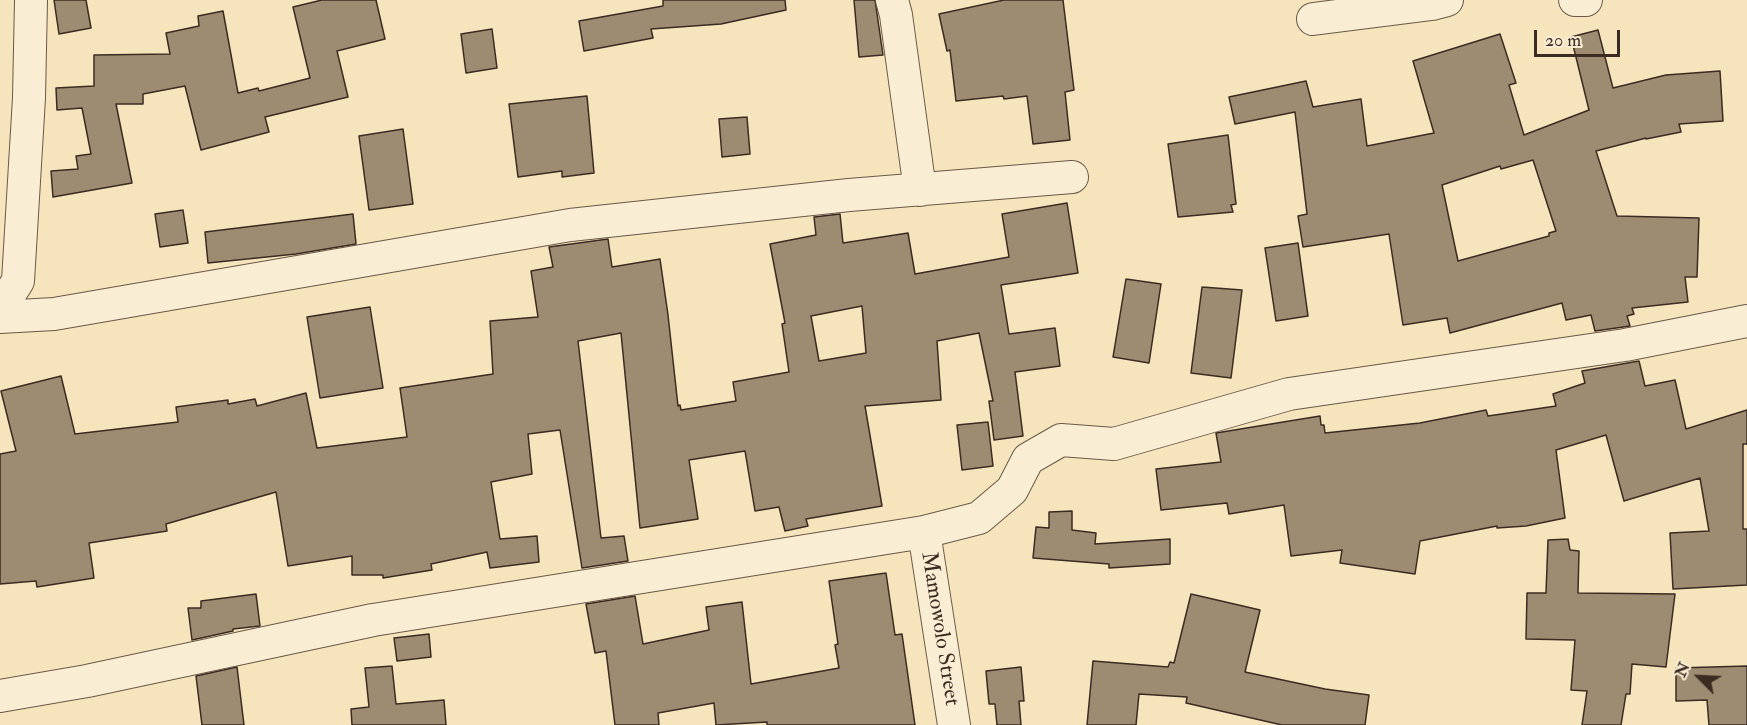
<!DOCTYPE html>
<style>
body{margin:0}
#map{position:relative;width:1747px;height:725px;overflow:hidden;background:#f6e4bc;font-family:"IM FELL Double Pica",serif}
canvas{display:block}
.north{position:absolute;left:1669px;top:647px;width:60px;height:60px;-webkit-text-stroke:4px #f9edd3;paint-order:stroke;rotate:294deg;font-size:16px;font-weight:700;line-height:24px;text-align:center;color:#3c2b22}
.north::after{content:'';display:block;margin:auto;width:21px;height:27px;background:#3c2b22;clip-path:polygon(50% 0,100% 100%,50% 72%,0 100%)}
.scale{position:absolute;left:1534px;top:30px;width:86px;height:27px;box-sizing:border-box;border:3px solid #3c2b22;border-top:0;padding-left:8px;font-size:18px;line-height:21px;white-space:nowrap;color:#3c2b22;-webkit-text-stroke:4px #f9edd3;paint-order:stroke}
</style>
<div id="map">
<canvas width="1747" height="725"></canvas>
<div class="north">N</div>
<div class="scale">20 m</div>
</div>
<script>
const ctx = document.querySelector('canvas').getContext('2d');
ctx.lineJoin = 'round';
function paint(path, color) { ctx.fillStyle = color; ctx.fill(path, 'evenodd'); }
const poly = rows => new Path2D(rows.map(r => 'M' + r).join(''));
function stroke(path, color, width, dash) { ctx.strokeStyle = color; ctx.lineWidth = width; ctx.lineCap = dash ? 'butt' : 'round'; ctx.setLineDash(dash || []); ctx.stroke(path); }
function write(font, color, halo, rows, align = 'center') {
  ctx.font = font + ' "IM FELL Double Pica",serif'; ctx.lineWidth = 6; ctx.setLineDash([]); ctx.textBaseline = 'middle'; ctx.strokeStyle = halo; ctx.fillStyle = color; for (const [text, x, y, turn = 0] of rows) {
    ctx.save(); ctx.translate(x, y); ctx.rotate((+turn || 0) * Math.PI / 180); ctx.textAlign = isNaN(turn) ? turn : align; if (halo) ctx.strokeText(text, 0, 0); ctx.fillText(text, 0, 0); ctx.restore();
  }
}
const building = poly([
 [54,0,86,0,91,28,59,34,54,0],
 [322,0,376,0,385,39,337,51,348,97,265,117,269,132,201,150,185,86,143,94,143,104,116,104,132,183,53,197,51,171,78,169,76,156,91,154,82,108,57,110,56,88,94,86,94,55,170,54,166,33,199,26,198,16,223,11,238,93,258,88,259,91,310,78,293,7,322,0],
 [663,0,785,0,786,10,721,24,651,29,653,38,584,51,579,21,663,6,663,0],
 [854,0,875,0,883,55,859,57,854,0],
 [1004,0,1063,0,1074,90,1065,92,1070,140,1033,144,1027,96,1004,99,1003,96,956,101,950,50,947,51,939,14,1004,0],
 [492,29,497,68,466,73,461,34,492,29],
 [1598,30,1613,88,1666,75,1720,71,1723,121,1679,124,1681,132,1646,139,1646,138,1596,151,1617,216,1699,218,1697,277,1685,277,1688,302,1632,308,1634,314,1627,316,1630,326,1595,331,1591,315,1566,320,1562,303,1450,333,1447,318,1403,325,1389,234,1303,247,1298,216,1307,214,1295,112,1235,124,1229,97,1306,81,1313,107,1361,99,1367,146,1434,133,1413,61,1500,34,1516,83,1509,85,1524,135,1589,110,1571,37,1598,30],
 [1533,160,1556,231,1549,233,1549,236,1458,261,1442,185,1500,166,1501,169,1533,160],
 [587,96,594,173,562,177,562,171,518,177,509,104,587,96],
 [747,117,750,154,722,157,719,119,747,117],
 [403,129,413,204,369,210,359,136,403,129],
 [1228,135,1236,204,1231,205,1233,212,1178,217,1168,144,1228,135],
 [1067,203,1078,273,1001,285,1009,334,1055,328,1060,366,1015,372,1023,436,994,440,989,401,993,401,979,333,937,341,941,400,865,406,882,506,806,519,808,526,785,531,779,507,755,511,745,451,689,460,698,519,640,528,621,333,578,341,601,538,624,536,628,561,582,568,560,430,528,434,532,474,491,482,500,539,537,536,539,562,490,568,487,552,431,564,432,570,383,578,383,575,352,575,352,556,288,566,276,492,166,524,167,531,89,543,94,578,37,587,36,581,0,584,0,454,16,451,1,391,61,376,75,434,178,422,176,407,228,400,228,404,255,399,257,406,306,393,317,448,407,437,400,388,493,374,490,321,538,317,531,271,553,267,549,247,608,239,612,267,660,259,668,315,678,406,680,405,681,410,736,401,733,382,789,372,782,324,785,323,770,244,816,235,814,217,840,214,843,243,908,233,915,274,1009,257,1002,214,1067,203],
 [862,306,866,353,819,361,811,316,862,306],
 [183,210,188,243,160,247,155,214,183,210],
 [353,214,356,244,296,254,208,263,205,232,353,214],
 [1298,243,1308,316,1276,321,1265,248,1298,243],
 [1126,279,1161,284,1149,363,1113,357,1126,279],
 [1202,287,1242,290,1231,378,1191,373,1202,287],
 [370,307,383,388,320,398,307,317,370,307],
 [1639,361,1645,386,1675,380,1686,429,1747,410,1747,444,1743,444,1743,529,1747,529,1747,585,1673,589,1670,533,1709,531,1700,478,1624,501,1606,435,1556,450,1565,518,1526,526,1497,528,1497,526,1420,541,1415,574,1340,563,1342,550,1291,556,1284,505,1229,514,1227,503,1161,510,1156,469,1221,462,1216,433,1320,416,1321,425,1324,425,1325,433,1420,423,1486,410,1488,416,1556,406,1553,394,1585,383,1582,371,1639,361],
 [988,422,993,466,962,470,957,425,988,422],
 [1072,511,1072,530,1096,533,1095,544,1170,539,1170,564,1109,568,1109,564,1033,558,1036,527,1049,528,1049,512,1072,511],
 [1568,539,1570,550,1579,551,1578,593,1675,594,1666,667,1632,664,1630,694,1626,694,1621,725,1582,725,1587,691,1571,690,1575,640,1526,639,1527,593,1546,593,1548,540,1568,539],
 [886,573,895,635,902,634,915,725,767,725,767,722,716,725,714,703,658,713,659,725,615,725,606,651,595,653,586,604,635,596,643,644,709,630,706,607,742,602,751,684,839,668,835,645,838,644,829,581,886,573],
 [256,594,260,626,233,629,233,631,192,640,188,608,201,608,201,601,256,594],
 [1191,594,1260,610,1245,672,1325,689,1369,695,1365,725,1282,725,1186,703,1187,697,1139,694,1136,725,1087,725,1093,661,1168,667,1170,662,1174,663,1191,594],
 [429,634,431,657,397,661,394,638,429,634],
 [392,666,396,704,444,700,446,725,352,725,351,709,369,707,365,668,392,666],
 [1747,666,1747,725,1709,725,1707,700,1676,701,1676,668,1747,666],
 [237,667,244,725,202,725,196,676,237,667],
 [1021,667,1024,701,1019,701,1021,725,997,725,995,704,989,704,986,671,1021,667]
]);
paint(building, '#9d8b72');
stroke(building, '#3c2b22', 1.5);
const street = poly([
 [892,0,896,15,920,190],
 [1575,0,1586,0],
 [1313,19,1432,4,1447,0],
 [0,309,18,281,29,98,31,0],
 [0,317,54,314,570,225,849,195,1072,177],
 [924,532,954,725],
 [0,696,87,681,373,620,924,532,979,518,1012,490,1028,459,1061,440,1114,444,1289,394,1625,345,1747,321]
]);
stroke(street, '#6a5948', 34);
stroke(street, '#f9edd3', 32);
write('22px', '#3c2b22', '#f9edd3', [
 ["Mamowolo Street",939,629,81]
]);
</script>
